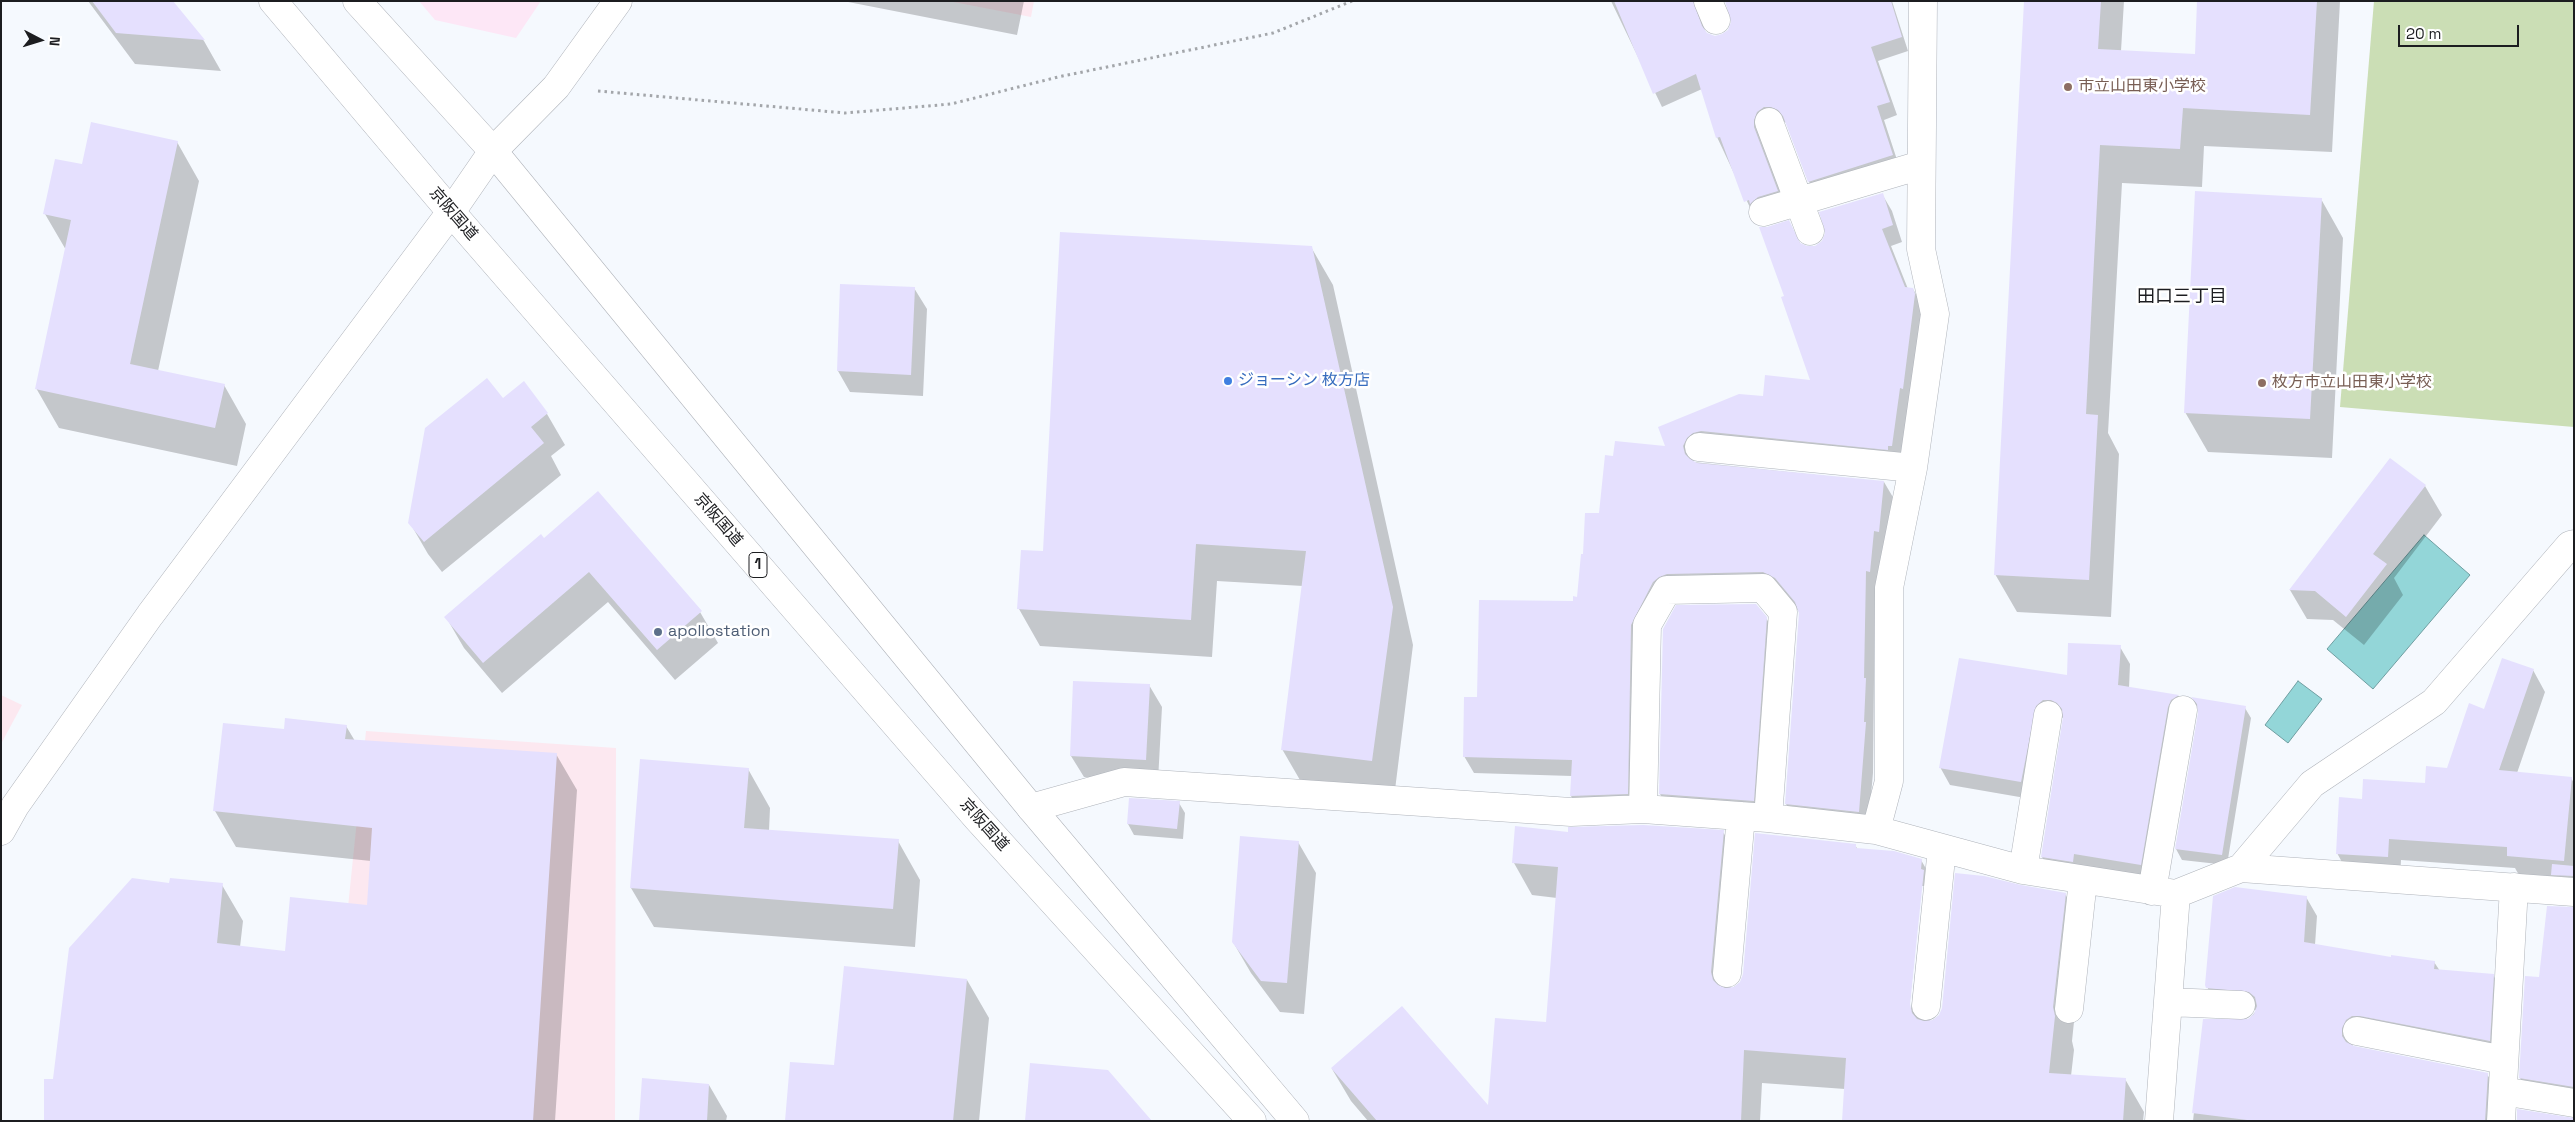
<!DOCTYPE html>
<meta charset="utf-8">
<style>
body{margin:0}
#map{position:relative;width:2575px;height:1122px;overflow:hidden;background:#f5f9fe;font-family:"Space Grotesk",sans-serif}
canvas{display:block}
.frame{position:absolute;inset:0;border:2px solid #1c1d20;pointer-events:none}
.north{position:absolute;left:15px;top:15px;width:50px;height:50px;-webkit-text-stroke:4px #fff;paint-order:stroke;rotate:95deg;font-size:14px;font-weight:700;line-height:20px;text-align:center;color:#1c1d20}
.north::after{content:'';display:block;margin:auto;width:18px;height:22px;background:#1c1d20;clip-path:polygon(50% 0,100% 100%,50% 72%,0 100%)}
.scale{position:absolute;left:2398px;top:25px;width:121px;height:22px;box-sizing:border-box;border:2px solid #1c1d20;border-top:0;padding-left:6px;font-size:15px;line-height:18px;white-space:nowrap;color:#1c1d20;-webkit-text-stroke:4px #fff;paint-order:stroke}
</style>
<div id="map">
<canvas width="2575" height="1122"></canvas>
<div class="frame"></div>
<div class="north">N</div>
<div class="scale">20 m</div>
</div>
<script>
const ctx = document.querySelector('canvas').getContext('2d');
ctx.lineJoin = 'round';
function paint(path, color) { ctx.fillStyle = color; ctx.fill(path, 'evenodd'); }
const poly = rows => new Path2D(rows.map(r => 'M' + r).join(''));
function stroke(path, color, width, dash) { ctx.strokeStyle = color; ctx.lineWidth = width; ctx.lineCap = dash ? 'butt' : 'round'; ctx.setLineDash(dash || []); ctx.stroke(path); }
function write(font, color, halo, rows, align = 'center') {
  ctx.font = font + ' "Space Grotesk","Noto Sans JP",sans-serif'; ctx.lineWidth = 5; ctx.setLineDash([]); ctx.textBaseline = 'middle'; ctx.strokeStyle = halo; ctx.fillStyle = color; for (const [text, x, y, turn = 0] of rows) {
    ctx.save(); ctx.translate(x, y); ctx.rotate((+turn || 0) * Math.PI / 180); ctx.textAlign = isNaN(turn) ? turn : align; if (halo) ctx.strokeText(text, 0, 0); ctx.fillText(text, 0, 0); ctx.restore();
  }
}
paint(poly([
 [419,1,541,1,516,38,435,20]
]), '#fde7f6');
paint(poly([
 [948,1,1034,1,1031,17],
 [1,695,22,705,1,744],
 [366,731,616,748,615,1121,480,1121,332,1064]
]), '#fce8f0');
paint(poly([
 [2374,1,2574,1,2574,427,2340,407]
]), '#cbdeb5');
const water = poly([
 [2424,535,2470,575,2373,689,2327,649,2424,535],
 [2298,681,2322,699,2288,743,2265,725,2298,681]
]);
paint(water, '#93d6d8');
stroke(water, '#6f9ea1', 1);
paint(poly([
 [88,1,172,1,204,41,221,71,135,64],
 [843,1,1024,1,1017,35],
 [1611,1,1708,1,1700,14,1706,34,1714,37,1723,35,1729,31,1733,23,1727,2,1724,1,1892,1,1908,51,1878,61,1897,115,1884,120,1900,169,1817,195,1809,182,1787,123,1780,120,1761,134,1785,205,1753,214,1717,137,1702,89,1662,107],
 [2025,1,2124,1,2121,51,2196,55,2199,1,2340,1,2332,152,2204,146,2202,187,2122,183,2108,433,2119,454,2111,617,2017,612,1995,574],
 [177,142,199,181,158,371,224,385,246,424,237,466,59,428,36,388,66,250,45,214,83,166],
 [1882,194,1892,211,1902,242,1891,246,1908,289,1913,289,1923,307,1901,463,1696,455,1693,462,1884,482,1894,499,1880,588,1875,588,1873,773,1868,829,1796,821,1786,804,1800,613,1786,595,1663,600,1637,811,1581,813,1571,796,1572,776,1474,773,1464,756,1478,698,1578,598,1584,556,1600,515,1615,457,1667,448,1660,428,1812,381,1785,297,1768,228,1789,222,1801,245,1807,248,1815,247],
 [2321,199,2343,238,2332,458,2208,452,2185,412],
 [1311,247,1333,285,1413,645,1394,798,1304,787,1282,749,1303,586,1217,581,1212,657,1040,646,1019,609],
 [914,288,927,309,923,396,850,392,838,371],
 [523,383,547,414,565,445,551,456,561,475,442,572,428,554,410,523,503,400],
 [2390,459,2425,486,2442,515,2394,578,2403,595,2364,645,2333,620,2307,619,2290,590],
 [544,540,700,612,718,643,675,680,608,602,502,693,464,648,446,617],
 [1766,618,1778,638,1764,821,1672,814,1660,794,1664,630],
 [2120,647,2130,664,2129,688,2179,696,2188,713,2150,882,2052,874,2042,857,2065,718,2053,717,2031,799,1950,785,1940,767,2068,677],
 [2533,670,2545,692,2517,773,2571,778,2574,783,2574,882,2520,877,2515,868,2401,860,2400,878,2349,875,2337,853,2363,800,2426,785,2448,769],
 [1149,685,1162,707,1158,781,1084,777,1071,756],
 [2193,699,2245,708,2251,718,2227,865,2182,860,2176,849,2200,713],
 [346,726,355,741,556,754,577,790,555,1121,45,1121,54,1080,170,884,222,885,243,921,240,947,286,952,368,906,371,861,236,847,215,811,285,731],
 [641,761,748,769,770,808,769,831,898,841,920,880,915,947,654,927,631,888],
 [1179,803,1185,813,1183,839,1134,835,1128,824],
 [1723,832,1742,864,1731,989,1741,982,1855,845,1858,850,1921,860,1940,893,1942,904,1930,1022,1940,1015,2020,887,2065,894,2084,926,2072,1041,2074,1050,2071,1076,2125,1079,2144,1112,2143,1121,1843,1121,1845,1089,1762,1083,1760,1121,1368,1121,1351,1101,1332,1069,1489,1108,1548,1023,1557,898,1532,895,1514,863,1569,833],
 [1921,886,1924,886,1911,1011,1909,1011],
 [1298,842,1316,873,1304,1014,1280,1012,1251,973,1233,942],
 [2306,897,2317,916,2315,945,2392,959,2434,962,2440,971,2493,975,2504,994,2500,1060,2356,1039,2352,1047,2487,1074,2498,1093,2497,1121,2193,1121,2204,1020,2248,1020,2257,1010,2218,1007,2206,985],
 [2574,916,2574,1104,2531,1097,2520,1078,2540,979],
 [967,980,989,1018,979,1121,787,1121,836,1066],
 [709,1085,727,1116,726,1121,640,1121]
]), '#0003');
paint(poly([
 [92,1,173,1,205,40,116,33],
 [1614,1,1693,1,1702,26,1707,33,1715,36,1722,34,1728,30,1731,22,1725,1,1891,1,1902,37,1871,47,1890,102,1877,106,1893,155,1808,182,1783,116,1778,110,1771,107,1764,107,1757,112,1754,120,1754,127,1778,191,1758,197,1750,204,1749,200,1744,202,1720,137,1716,138,1696,74,1653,94],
 [2024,1,2101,1,2098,49,2195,54,2197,1,2317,1,2310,115,2183,108,2180,149,2100,145,2086,414,2098,415,2089,580,1994,575],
 [91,122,178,141,130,364,225,384,215,428,35,389,71,220,43,214,55,159,82,164],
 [2195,191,2322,198,2310,419,2184,413],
 [1883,193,1893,225,1882,229,1905,287,1913,288,1915,294,1903,389,1900,388,1892,446,1888,446,1888,450,1701,431,1693,433,1687,438,1683,446,1685,454,1690,459,1697,463,1884,481,1879,532,1874,531,1870,572,1866,571,1864,678,1866,678,1864,722,1866,722,1859,812,1785,804,1799,613,1795,602,1775,578,1763,572,1667,574,1659,577,1653,582,1631,625,1628,794,1570,796,1572,760,1463,757,1464,697,1477,697,1479,600,1573,601,1573,596,1577,597,1581,554,1583,554,1585,513,1599,513,1605,455,1613,456,1615,441,1665,446,1658,427,1739,394,1763,396,1765,375,1810,380,1781,297,1784,296,1759,227,1767,227,1789,220,1800,243,1807,246,1815,246,1822,241,1825,233,1819,212],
 [1060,232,1312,246,1393,607,1372,761,1281,750,1306,551,1196,544,1191,620,1017,609,1021,550,1043,551],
 [840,284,915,287,911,375,837,371],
 [487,378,503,398,524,381,548,413,531,427,544,443,424,542,408,523,425,428],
 [2390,458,2426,485,2373,554,2387,564,2346,617,2315,591,2289,590],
 [598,491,702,611,657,650,589,572,483,663,444,617,541,534,544,538],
 [1756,604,1767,617,1754,801,1659,794,1663,629,1676,605],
 [2068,643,2121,645,2118,685,2179,695,2171,700,2168,707,2141,865,2074,854,2073,862,2041,857,2063,717,2062,709,2057,703,2051,700,2043,700,2036,706,2021,782,1939,768,1959,658,2067,675],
 [2502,658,2534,669,2499,770,2572,777,2564,861,2507,856,2507,847,2389,839,2388,857,2336,854,2339,797,2362,799,2363,779,2425,783,2426,766,2447,768,2469,703,2484,709],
 [1073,681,1150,684,1146,760,1070,756],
 [2191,697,2246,706,2222,855,2175,849,2198,713,2197,704],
 [285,718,347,725,345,739,557,753,533,1121,44,1121,44,1079,53,1079,69,948,132,878,169,883,170,878,223,883,217,943,285,951,290,897,367,905,372,828,213,811,223,723,284,729],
 [640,759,749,768,744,828,899,839,893,909,630,888],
 [1129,798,1180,801,1177,829,1127,824],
 [1643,825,1724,830,1711,972,1713,980,1718,985,1725,988,1734,987,1740,982,1743,974,1755,833,1856,844,1856,848,1894,851,1922,859,1921,869,1924,870,1910,1004,1912,1013,1917,1019,1924,1021,1933,1020,1939,1015,1942,1008,1955,873,1984,876,2021,885,2066,893,2053,1007,2055,1016,2049,1073,2126,1078,2123,1121,1842,1121,1846,1058,1744,1050,1741,1121,1377,1121,1331,1068,1402,1006,1488,1105,1495,1018,1546,1022,1558,867,1512,863,1515,826,1568,832,1568,827],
 [1240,836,1299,841,1287,983,1261,981,1232,942],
 [2552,864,2574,866,2574,876,2551,875],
 [2235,887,2307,896,2304,942,2391,957,2391,955,2435,961,2434,969,2494,974,2490,1041,2360,1016,2352,1016,2346,1020,2342,1028,2342,1036,2346,1042,2354,1046,2488,1073,2485,1121,2255,1121,2192,1113,2203,1019,2248,1019,2254,1014,2257,1006,2255,997,2249,992,2206,988,2205,985,2213,896],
 [2547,906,2574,907,2574,1087,2519,1078,2525,976,2539,977],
 [844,966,967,979,953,1121,785,1121,790,1062,834,1065],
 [1030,1063,1108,1070,1152,1121,1025,1121],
 [642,1078,709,1084,707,1121,639,1121],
 [2517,1109,2574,1118,2574,1121,2517,1121]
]), '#e5e0fe');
const minor = poly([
 [1708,1,1716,20],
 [1769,122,1810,231],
 [1763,212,1921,165],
 [1699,447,1913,468],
 [1031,808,1124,782,1571,812,1643,809,1768,818,1876,830,2023,870,2176,894,2241,868,2574,892],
 [1643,809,1647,625,1667,590,1763,588,1783,612,1768,818],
 [1876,830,1889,781,1889,588,1913,468,1935,314,1921,249,1923,1],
 [1,831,15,806,150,615,451,212,493,151,556,87,618,1],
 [2241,868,2312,784,2434,702,2570,545,2574,544],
 [2023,870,2048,715],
 [2152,891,2183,710],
 [1727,973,1741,816],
 [2168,1002,2241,1005],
 [1926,1006,1942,848],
 [2069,1009,2083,880],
 [2357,1031,2504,1060],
 [2503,1091,2574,1103],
 [2159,1121,2176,894],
 [2501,1121,2514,887]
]);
const highway = poly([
 [273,1,451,212,977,818,1252,1121],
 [357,1,493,151,1031,808,1295,1121]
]);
stroke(minor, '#afb3ba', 29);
stroke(highway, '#afb3ba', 29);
stroke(poly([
 [598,91,845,113,951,104,1058,77,1273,33,1352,1]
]), '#a3a6aa', 3, [2.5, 4]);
stroke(minor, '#fff', 28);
stroke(highway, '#fff', 28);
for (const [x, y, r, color] of [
 [2068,87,5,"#8d6e63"],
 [1228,381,5,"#3f7fe0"],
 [2262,383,5,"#8d6e63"],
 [658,632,5,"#5c6f8a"]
]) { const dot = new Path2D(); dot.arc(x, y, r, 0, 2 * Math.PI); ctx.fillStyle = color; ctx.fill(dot); stroke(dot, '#fff', 2); }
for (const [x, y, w] of [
 [758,565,18]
]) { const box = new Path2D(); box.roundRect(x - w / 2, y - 12.5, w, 25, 4); ctx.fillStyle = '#fff'; ctx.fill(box); stroke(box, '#1c1d20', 1); }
write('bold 15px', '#1c1d20', null, [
 ["1",758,565]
]);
write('16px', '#785e54', '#fff', [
 ["市立山田東小学校",2078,87],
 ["枚方市立山田東小学校",2272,383]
], 'left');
write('16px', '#1c1d20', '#fff', [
 ["京阪国道",453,214,49],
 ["京阪国道",718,520,49],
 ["京阪国道",984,825,48]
]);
write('16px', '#366cbe', '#fff', [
 ["ジョーシン 枚方店",1238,381]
], 'left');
write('16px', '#4e5e75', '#fff', [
 ["apollostation",668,632]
], 'left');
write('18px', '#1c1d20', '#fff', [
 ["田口三丁目",2182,297]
]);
</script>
